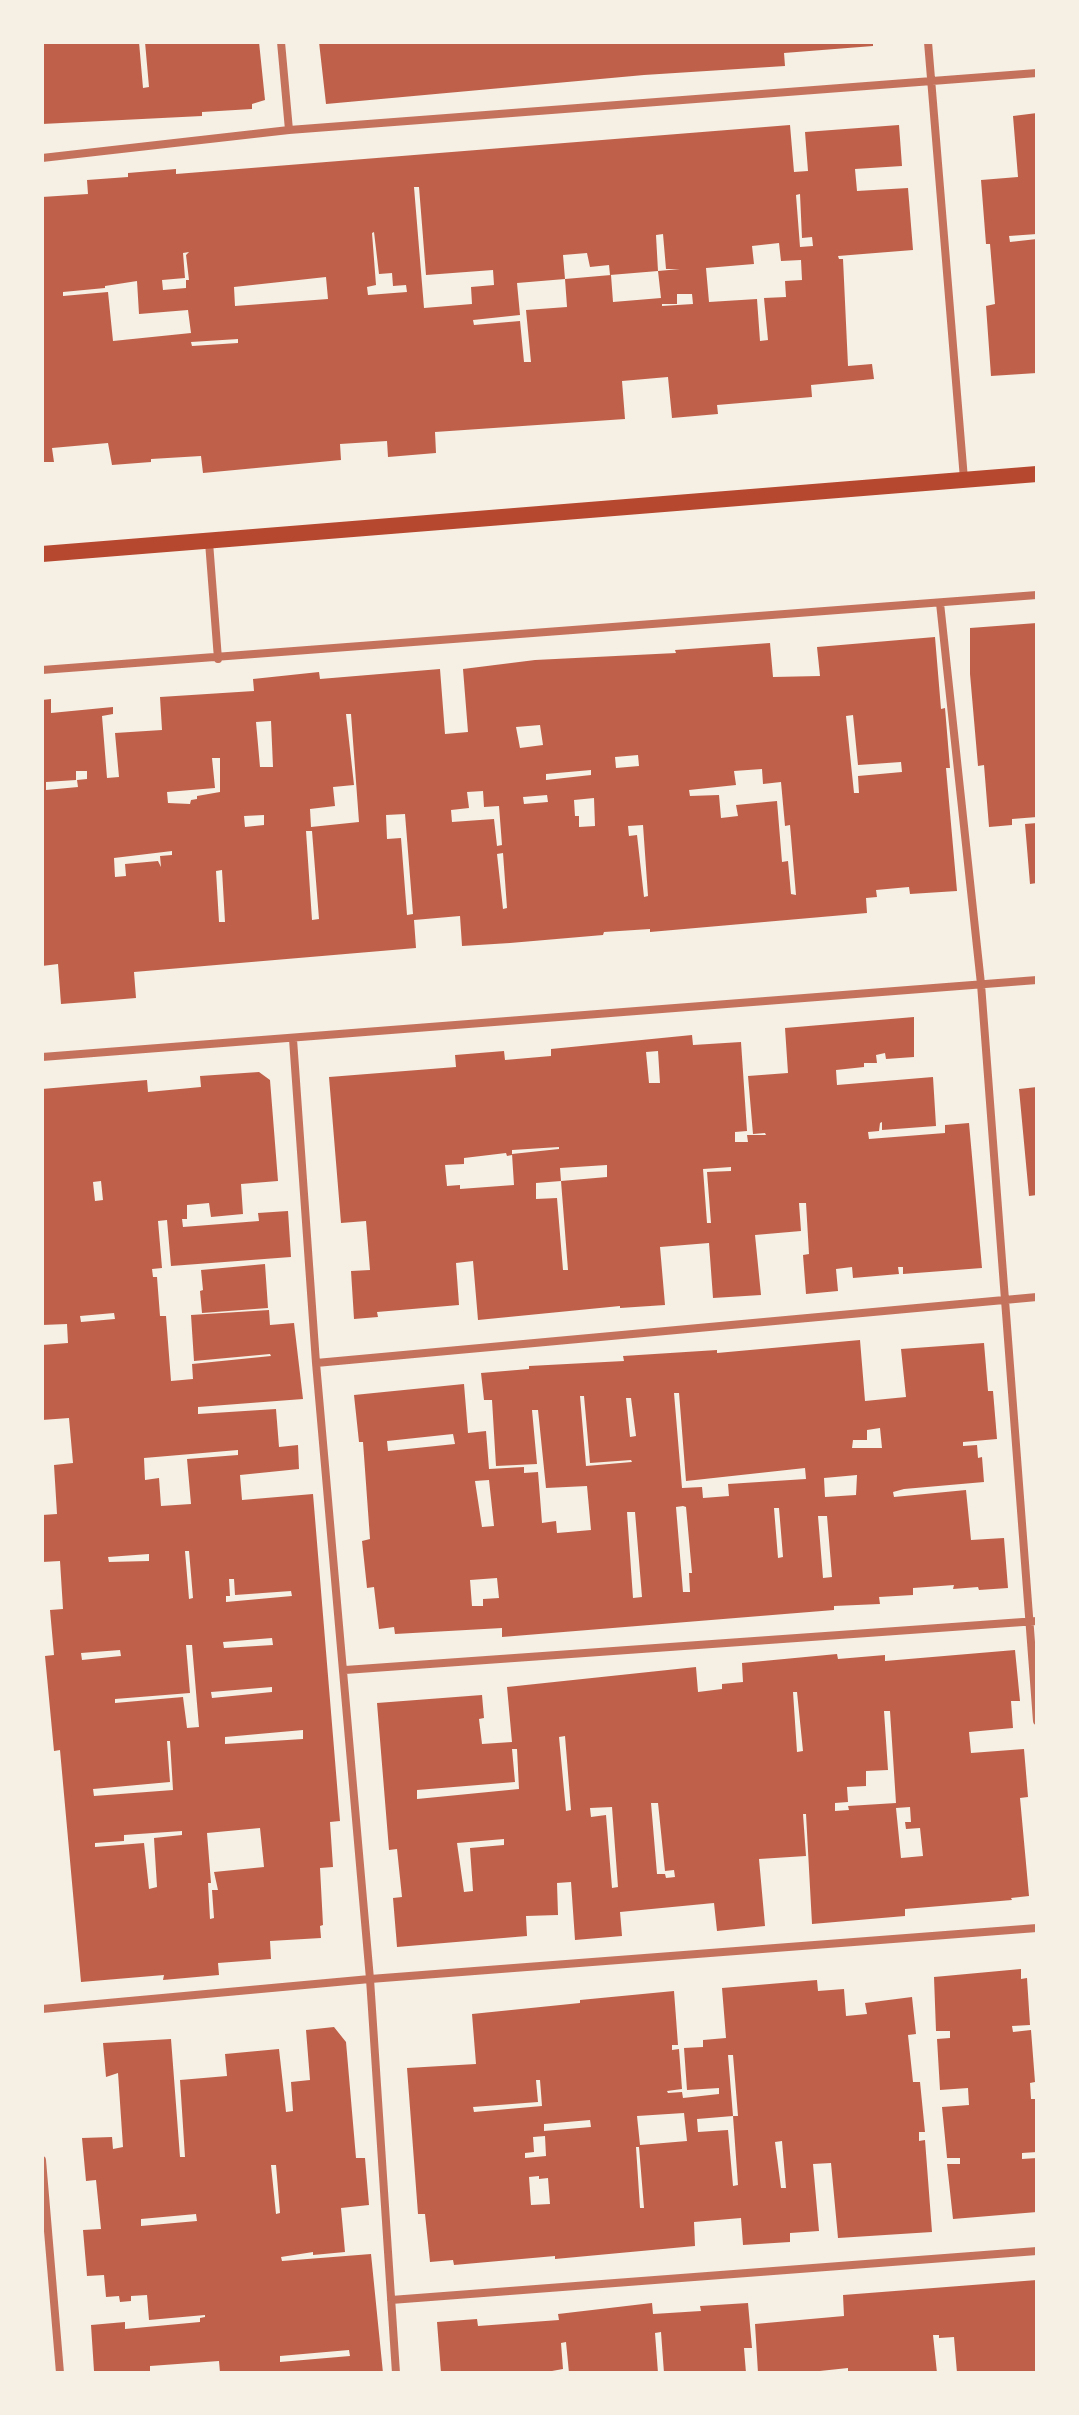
<!DOCTYPE html>
<style>
body{margin:0}
#map{position:relative;width:1079px;height:2415px;overflow:hidden;background:#f6efe4;font-family:"PT Sans",sans-serif}
canvas{display:block}
.frame{position:absolute;inset:0;border:44px solid #f6efe4;pointer-events:none}
</style>
<div id="map">
<canvas width="1079" height="2415"></canvas>
<div class="frame"></div>
</div>
<script>
const ctx = document.querySelector('canvas').getContext('2d');
ctx.lineJoin = 'round';
function paint(path, color) { ctx.fillStyle = color; ctx.fill(path, 'evenodd'); }
const poly = rows => new Path2D(rows.map(r => 'M' + r).join(''));
function stroke(path, color, width, dash) { ctx.strokeStyle = color; ctx.lineWidth = width; ctx.lineCap = dash ? 'butt' : 'round'; ctx.setLineDash(dash || []); ctx.stroke(path); }
paint(poly([
 [42,42,139,42,143,88,149,87,145,42,259,42,265,100,252,104,252,109,202,112,202,116,42,124],
 [319,42,873,42,873,46,784,53,785,66,644,75,326,104],
 [1037,113,1037,234,1009,236,1010,242,1037,239,1037,373,991,376,986,306,995,304,990,244,986,244,981,180,1018,177,1013,116],
 [790,125,794,172,808,171,805,132,899,125,902,166,855,169,857,191,908,188,913,250,838,256,839,259,843,259,848,366,872,364,874,379,811,385,812,397,717,405,718,414,672,418,668,377,622,381,625,419,435,432,436,453,388,457,387,441,340,444,341,460,203,473,201,456,151,459,151,462,112,465,108,443,52,448,54,462,42,462,42,197,88,194,87,180,128,177,128,173,176,169,176,174],
 [414,187,419,187,426,275,493,270,494,285,471,287,472,304,424,308],
 [800,194,802,238,812,237,813,246,800,247,796,195],
 [374,232,379,274,392,273,393,286,406,285,407,292,368,295,367,287,376,285,372,233],
 [663,234,666,269,680,269,658,271,661,298,613,302,611,275,565,279,567,307,526,310,531,362,524,362,520,321,474,325,473,320,520,315,517,283,565,279,563,255,587,253,590,267,609,265,610,275,658,271,656,235],
 [779,243,781,261,801,260,802,280,785,281,786,297,764,298,768,340,760,341,757,299,709,302,706,268,754,264,752,246],
 [189,252,186,255,189,280,186,280,186,288,163,290,162,280,185,278,183,253],
 [326,277,328,299,235,306,234,287],
 [137,281,139,314,188,310,191,333,113,341,108,292,63,296,63,292,105,288,105,286],
 [677,294,692,294,693,304,662,306,662,304,677,304],
 [238,339,238,343,192,346,191,342],
 [1037,623,1037,817,1012,819,1012,825,989,827,984,765,978,766,970,674,970,628],
 [935,637,941,709,945,708,950,768,946,768,957,891,910,894,909,887,876,890,877,897,866,898,867,913,650,932,650,929,604,932,603,935,510,943,462,946,460,916,414,920,416,948,134,972,136,998,100,1001,61,1004,58,964,42,966,42,700,51,699,51,713,113,707,113,714,102,716,107,778,119,777,115,733,162,730,160,697,254,691,253,679,319,672,320,679,440,669,445,734,468,732,463,669,535,660,676,653,675,650,770,643,773,677,820,676,817,647],
 [346,714,351,714,359,822,311,827,310,809,335,806,333,787,354,785],
 [853,715,858,765,901,762,902,772,858,776,859,793,854,793,846,716],
 [271,721,273,767,260,767,256,722],
 [540,725,543,745,520,748,516,727],
 [638,755,639,766,616,768,615,757],
 [212,758,220,758,220,792,197,796,197,799,191,800,190,804,168,803,167,792,215,788],
 [762,769,763,784,781,782,785,826,790,825,796,895,791,894,788,861,782,862,777,801,736,805,738,816,721,818,719,795,690,796,689,790,736,785,734,771],
 [591,770,591,775,546,780,546,774],
 [76,771,87,771,87,779,77,780,78,787,46,790,46,782,76,780],
 [483,791,484,807,499,806,502,845,497,846,494,819,452,822,451,810,469,808,467,792],
 [547,795,548,802,524,804,523,797],
 [594,798,595,826,579,827,579,816,575,816,574,800],
 [405,814,413,914,407,915,401,838,387,839,386,815],
 [264,815,264,825,245,827,244,816],
 [643,825,648,896,644,897,637,835,629,836,628,826],
 [306,831,312,831,319,919,312,920],
 [172,851,172,855,160,856,161,867,158,861,125,864,126,876,115,877,114,858],
 [503,853,507,908,503,909,497,854],
 [222,870,225,922,219,922,216,871],
 [1037,823,1037,883,1030,884,1025,824],
 [914,1017,914,1057,886,1059,885,1053,876,1055,877,1063,864,1063,864,1067,836,1070,837,1085,933,1077,936,1126,882,1130,882,1122,880,1123,879,1131,868,1132,869,1139,945,1133,945,1125,969,1123,982,1268,903,1274,903,1267,898,1267,899,1274,853,1278,852,1267,836,1269,838,1291,806,1294,803,1255,809,1254,806,1203,799,1203,801,1231,755,1235,761,1295,713,1298,709,1243,660,1247,665,1305,620,1308,620,1306,478,1320,473,1261,456,1263,459,1305,377,1312,378,1317,354,1319,351,1271,370,1270,366,1221,341,1223,329,1077,456,1067,455,1055,504,1051,505,1060,551,1056,551,1049,692,1035,693,1045,741,1042,747,1131,735,1132,735,1142,748,1142,747,1135,766,1135,765,1133,753,1134,748,1076,788,1073,785,1028],
 [658,1051,660,1083,649,1083,646,1052],
 [559,1147,559,1149,512,1154,514,1185,460,1189,460,1185,447,1186,445,1165,464,1164,464,1158,506,1153,507,1156,512,1155,512,1150],
 [607,1165,607,1177,561,1181,560,1168],
 [731,1167,731,1171,707,1172,711,1223,707,1223,703,1169],
 [561,1181,568,1270,563,1270,557,1198,536,1199,536,1183],
 [259,1072,270,1080,278,1181,241,1184,243,1214,211,1217,209,1203,187,1205,187,1219,182,1219,183,1227,259,1221,258,1213,288,1211,291,1257,171,1266,167,1220,158,1221,162,1268,152,1269,153,1277,157,1277,160,1316,166,1316,171,1381,193,1379,192,1364,271,1356,270,1354,194,1361,191,1315,269,1310,270,1325,294,1323,303,1399,198,1407,198,1414,276,1409,279,1447,298,1445,299,1469,240,1475,242,1500,313,1494,340,1821,330,1822,333,1867,320,1868,323,1925,320,1926,321,1938,270,1941,271,1959,218,1963,219,1975,163,1980,164,1975,81,1982,60,1750,54,1751,45,1656,54,1655,50,1610,63,1609,60,1561,42,1562,42,1515,57,1514,54,1465,73,1463,69,1418,42,1420,42,1345,68,1343,67,1324,42,1325,42,1089,147,1080,148,1092,201,1087,200,1076],
 [101,1181,103,1200,95,1201,93,1182],
 [114,1313,115,1319,81,1322,80,1316],
 [238,1450,238,1455,187,1459,191,1504,161,1506,159,1478,145,1480,144,1458],
 [185,1551,189,1551,193,1598,189,1599],
 [149,1554,149,1561,109,1562,108,1557],
 [229,1579,234,1579,235,1595,291,1591,292,1596,226,1602,226,1596,230,1596],
 [272,1638,273,1645,224,1648,223,1642],
 [186,1645,192,1645,199,1727,187,1728,183,1697,115,1703,115,1699,190,1693],
 [120,1650,121,1656,82,1660,81,1653],
 [272,1687,272,1692,212,1698,211,1692],
 [303,1730,303,1739,225,1744,225,1737],
 [167,1741,170,1741,173,1790,94,1796,93,1789,170,1782],
 [260,1828,264,1867,214,1872,218,1890,212,1890,214,1918,210,1919,208,1883,211,1883,207,1833],
 [182,1831,182,1835,154,1838,157,1887,149,1889,144,1843,95,1847,95,1843,124,1841,124,1835],
 [1037,1087,1037,1195,1029,1196,1019,1089],
 [265,1264,268,1308,202,1313,200,1291,203,1290,201,1270],
 [860,1340,865,1401,906,1397,901,1349,984,1343,988,1391,993,1391,997,1439,963,1442,963,1446,977,1445,978,1458,982,1457,984,1482,904,1489,893,1492,894,1497,966,1490,971,1540,1004,1538,1008,1588,979,1590,978,1587,953,1589,954,1585,913,1588,913,1595,879,1597,880,1604,834,1606,834,1610,502,1637,502,1628,395,1634,394,1627,379,1629,374,1587,367,1588,362,1541,370,1539,363,1442,359,1442,354,1395,464,1384,468,1433,486,1431,489,1469,524,1467,524,1473,538,1472,542,1523,556,1521,557,1533,591,1530,587,1486,546,1488,538,1410,532,1410,537,1464,496,1466,492,1400,484,1400,481,1373,529,1369,529,1366,624,1361,623,1356,717,1350,717,1353],
 [674,1393,679,1393,686,1481,805,1468,806,1479,728,1484,729,1496,703,1498,702,1487,682,1488],
 [580,1396,584,1396,590,1463,631,1460,632,1462,586,1466],
 [626,1398,631,1398,636,1436,630,1437],
 [880,1428,882,1448,852,1448,853,1440,867,1440,867,1430],
 [453,1434,455,1444,388,1451,387,1441],
 [857,1475,856,1495,825,1497,824,1478],
 [489,1480,494,1526,482,1527,475,1481],
 [683,1506,686,1507,692,1573,689,1573,690,1592,683,1592,676,1507],
 [774,1508,779,1508,783,1557,778,1558],
 [627,1512,635,1512,642,1597,633,1598],
 [818,1516,827,1516,832,1577,823,1578],
 [497,1578,499,1598,483,1599,483,1606,472,1606,470,1580],
 [1015,1650,1020,1701,1011,1701,1013,1728,969,1732,971,1753,1024,1749,1028,1797,1020,1798,1029,1896,1011,1898,1012,1900,905,1909,905,1916,812,1924,806,1814,803,1814,806,1856,759,1859,765,1926,717,1931,714,1903,620,1912,622,1936,575,1940,571,1882,557,1883,558,1915,526,1916,527,1936,397,1947,393,1898,402,1897,397,1849,389,1850,377,1703,482,1695,484,1718,479,1719,482,1744,512,1742,507,1687,696,1667,698,1692,722,1689,722,1684,743,1682,742,1663,837,1654,838,1659,885,1655,885,1661],
 [793,1692,797,1692,803,1751,797,1752],
 [884,1711,890,1711,896,1803,848,1806,849,1810,835,1811,835,1803,848,1802,847,1787,866,1786,866,1771,888,1770],
 [565,1736,571,1810,566,1811,559,1737],
 [512,1749,517,1749,519,1789,417,1799,417,1790,515,1782],
 [651,1803,658,1803,665,1871,674,1870,675,1877,666,1878,665,1874,657,1874],
 [612,1807,618,1887,612,1888,606,1815,591,1817,590,1808],
 [910,1807,911,1822,905,1822,906,1829,920,1828,923,1856,901,1858,896,1808],
 [504,1839,504,1845,470,1848,473,1891,464,1892,457,1843],
 [1021,1969,1021,1979,1027,1978,1030,2025,1012,2026,1013,2032,1031,2030,1035,2082,1030,2083,1031,2099,1037,2099,1037,2152,1022,2153,1022,2159,1037,2158,1037,2212,953,2219,947,2164,960,2164,960,2158,947,2158,942,2107,969,2105,968,2088,940,2090,937,2039,950,2038,950,2031,936,2031,934,1977],
 [817,1980,818,1991,844,1989,846,2016,867,2014,865,2003,912,1997,916,2034,908,2035,913,2082,920,2082,925,2132,919,2132,919,2141,925,2140,932,2232,838,2238,831,2163,813,2164,819,2231,790,2233,790,2242,743,2245,741,2218,694,2222,695,2246,555,2259,555,2256,454,2265,453,2260,430,2262,425,2214,418,2214,407,2068,476,2064,472,2014,580,2003,580,2000,674,1991,678,2045,672,2045,672,2050,679,2049,682,2089,667,2091,668,2093,682,2092,683,2098,719,2094,719,2088,687,2090,684,2048,703,2047,703,2040,726,2038,722,1988],
 [728,2055,733,2055,738,2116,733,2116],
 [536,2080,540,2080,542,2106,474,2112,473,2107,538,2102],
 [684,2113,687,2141,640,2145,637,2116],
 [733,2116,738,2185,733,2186,728,2130,698,2132,697,2119],
 [590,2120,591,2127,544,2131,544,2124],
 [545,2136,546,2156,525,2158,525,2153,534,2152,533,2137],
 [782,2141,786,2188,781,2188,775,2142],
 [636,2147,639,2147,644,2208,640,2208],
 [539,2176,539,2179,548,2178,550,2204,531,2205,529,2177],
 [334,2027,346,2042,356,2158,365,2158,369,2205,341,2208,345,2252,313,2255,313,2252,281,2257,282,2261,371,2254,383,2373,220,2373,219,2361,150,2366,150,2373,94,2371,91,2325,125,2322,125,2329,200,2322,200,2318,205,2317,205,2315,149,2320,147,2295,131,2296,131,2301,120,2302,119,2296,106,2297,104,2275,87,2276,83,2230,101,2229,96,2180,86,2181,82,2138,112,2137,113,2149,123,2147,118,2073,106,2077,103,2043,171,2039,180,2157,185,2157,180,2080,227,2076,225,2054,279,2049,286,2112,293,2111,291,2082,310,2080,306,2030],
 [271,2165,276,2165,280,2213,276,2214],
 [196,2214,197,2221,141,2226,141,2219],
 [349,2350,350,2356,280,2362,280,2356],
 [1037,2280,1037,2373,957,2373,954,2337,939,2338,939,2335,933,2335,937,2373,848,2373,848,2368,801,2373,758,2373,755,2324,844,2316,843,2295],
 [652,2303,653,2314,701,2311,700,2306,748,2303,752,2348,744,2348,746,2373,664,2373,661,2332,655,2333,658,2373,569,2373,566,2342,561,2343,563,2369,541,2373,441,2373,437,2322,477,2319,478,2326,559,2320,558,2314]
]), '#bf614a');
stroke(poly([
 [281,42,289,130],
 [928,42,964,479],
 [42,158,289,130,1037,73],
 [209,542,218,659],
 [940,603,981,984,1037,1721],
 [42,670,1037,595],
 [293,1039,316,1363,370,1979,396,2373],
 [42,1057,1037,980],
 [316,1363,1037,1297],
 [345,1670,1037,1621],
 [42,2009,370,1979,1037,1928],
 [42,2160,60,2373],
 [391,2300,1037,2251]
]), '#c5725c', 8);
stroke(poly([
 [42,554,1037,474]
]), '#b5482f', 16);
</script>
